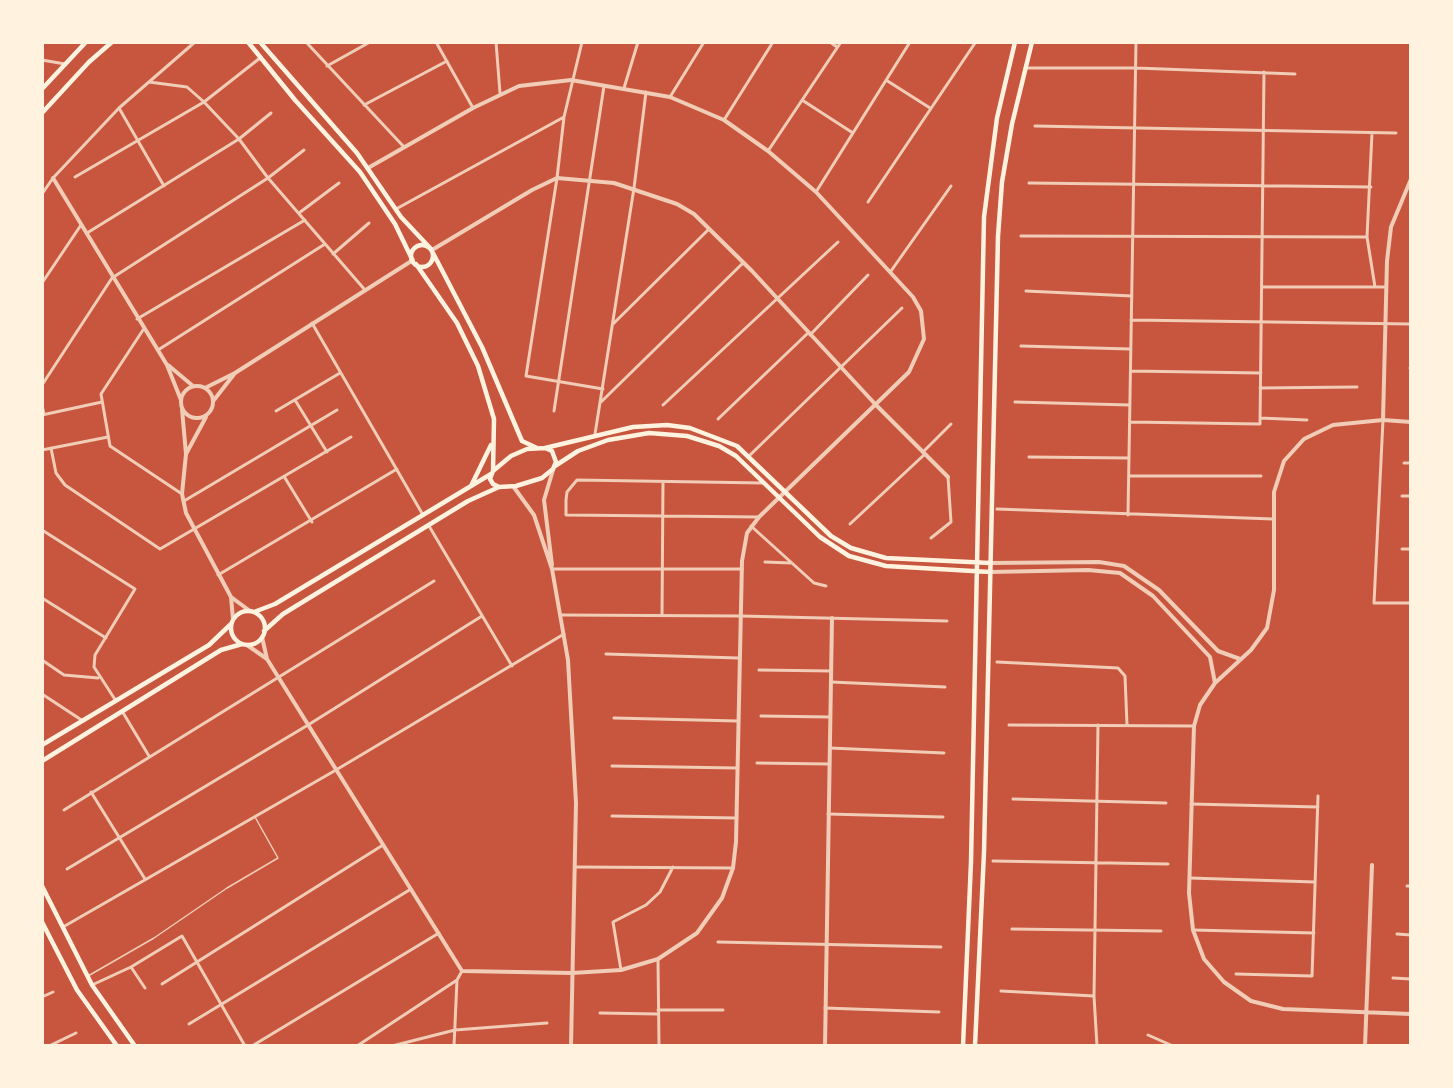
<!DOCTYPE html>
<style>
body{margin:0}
#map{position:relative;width:1453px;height:1088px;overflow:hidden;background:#c8553d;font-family:"Titillium Web",sans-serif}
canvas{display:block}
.frame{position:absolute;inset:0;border:44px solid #fff3e0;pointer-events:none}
</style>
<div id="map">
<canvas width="1453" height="1088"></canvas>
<div class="frame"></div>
</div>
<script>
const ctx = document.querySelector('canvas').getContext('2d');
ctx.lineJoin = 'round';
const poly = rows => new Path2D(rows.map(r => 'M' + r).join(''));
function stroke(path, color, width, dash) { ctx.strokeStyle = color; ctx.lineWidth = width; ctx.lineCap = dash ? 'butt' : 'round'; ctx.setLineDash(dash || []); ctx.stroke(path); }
stroke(poly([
 [88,976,154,938,227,888,278,858,255,817]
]), '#f1ccb7', 1.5);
stroke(poly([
 [306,42,404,147],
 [436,42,473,108],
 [496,42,500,93],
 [582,42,564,117,557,178,526,376,603,389],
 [830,42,837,47],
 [42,60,65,64],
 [327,66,370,42],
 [1025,68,1136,68,1295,74],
 [886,80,930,108],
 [149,82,187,87,204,102,239,139,268,178,365,290],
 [624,88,638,42],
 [670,97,704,42],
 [802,100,853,133],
 [364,105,447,61],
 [119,108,164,186],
 [724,120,773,42],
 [1035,126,1396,133],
 [1372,133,1367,237,1375,287],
 [768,151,841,42],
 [75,177,204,102,260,58],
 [1029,183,1371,187],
 [816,192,910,42],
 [42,194,53,178,119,108,195,42],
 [868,202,975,43],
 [396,209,564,117],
 [299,213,339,183],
 [87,233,239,139,271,113],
 [1021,236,1367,237],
 [333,254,369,223],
 [891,271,951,186],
 [42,283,81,225],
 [1262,287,1386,287],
 [1026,291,1132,296],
 [137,319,305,220],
 [1131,320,1411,324],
 [312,323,423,515],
 [613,324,709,229],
 [143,330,101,394,110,446,182,494],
 [810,335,868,275],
 [1021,346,1130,349],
 [158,350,325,244],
 [1410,368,1411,368],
 [1131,371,1261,373],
 [42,385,112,278,268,178,304,150],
 [1260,388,1357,387],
 [295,400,327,452],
 [601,402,743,263],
 [1015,402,1130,405],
 [42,405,44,414],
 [663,405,838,242],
 [276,411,340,373],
 [554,411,604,86],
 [42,415,102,402],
 [1260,418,1307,420],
 [718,419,808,333],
 [1383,420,1374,603,1411,603],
 [1130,422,1260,424,1264,72],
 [595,434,634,188,646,92],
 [51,448,56,473,65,485,160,549,351,437],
 [42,450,108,437],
 [923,452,951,424],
 [749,456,902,308],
 [1029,457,1129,458],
 [1404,463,1411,463],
 [1129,476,1261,476],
 [285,478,312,522],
 [1402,496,1411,496],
 [184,501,337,410],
 [997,509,1273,519],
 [1128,515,1136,42],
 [759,517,566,515,566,500,567,492,577,480,763,483],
 [850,524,925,454],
 [429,526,512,666],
 [751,526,814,583,826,586],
 [42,530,135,589,95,655,94,667,116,701],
 [931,538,951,522,948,477],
 [1402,549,1411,549],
 [765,562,791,563],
 [552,569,742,569],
 [218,575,397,469],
 [42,598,106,638],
 [561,615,741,616,947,621],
 [662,616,663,482],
 [606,654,738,658],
 [42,660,64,675,98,678],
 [997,662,1118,668,1125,676,1127,725],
 [759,670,831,671],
 [831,682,945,687],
 [42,694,83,721],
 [122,711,149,756],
 [761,716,830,717],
 [614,718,738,721],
 [1009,725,1194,726],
 [830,748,944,753],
 [757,763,829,764],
 [612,766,737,768],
 [91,792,145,879],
 [1013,799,1166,803],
 [1191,804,1318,807],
 [64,810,434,581],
 [828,814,943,817],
 [612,816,737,818],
 [993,861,1168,864],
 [575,867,733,868],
 [67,869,308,725,482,616],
 [1190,878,1315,882],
 [1407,886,1411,886],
 [63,927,336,770,564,634],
 [1012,929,1161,931],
 [1193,930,1314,933],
 [1397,934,1411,935],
 [718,942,941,947],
 [658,959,659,1046],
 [131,967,145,988],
 [621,970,613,922,646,905,660,892,673,867],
 [1236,974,1312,976,1318,796],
 [1393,978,1411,979],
 [162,984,383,845],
 [92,985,131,967,182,936,245,1046],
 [1001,991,1094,996],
 [42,997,53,992],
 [825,1008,939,1012],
 [658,1010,723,1010],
 [600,1013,658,1014],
 [189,1024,411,889],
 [1148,1035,1173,1046],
 [49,1046,76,1033],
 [252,1046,439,933],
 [357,1046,457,980],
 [392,1046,455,1030,547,1023],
 [454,1046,457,980,462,971],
 [1097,1046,1094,996,1098,725]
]), '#f1ccb7', 3);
stroke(poly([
 [53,178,167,365,181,400],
 [432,250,532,190,557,178,614,183,677,204,694,214,752,271,876,405,948,477],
 [168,365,193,386],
 [235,373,413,260],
 '181 402a16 16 0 1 1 32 0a16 16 0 1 1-32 0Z',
 [205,388,235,373,214,400],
 [182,409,186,454,206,417],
 [1383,420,1387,261,1391,227,1411,179],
 [1411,422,1383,420,1333,425,1304,439,1284,461,1274,492,1274,590,1267,628,1251,650,1215,683,1200,705,1194,726,1189,893,1193,930,1204,959,1224,982,1251,1001,1283,1009,1411,1014],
 [186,454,182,494,186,513,231,597],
 [513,486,534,515,552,569,568,660,576,803,571,1046],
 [990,563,1099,562,1124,566,1159,590,1218,651,1240,659],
 [552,565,544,500,553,470],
 [990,572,1088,570,1120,573,1153,596,1210,657,1215,683],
 [233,619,231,597,250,611],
 [247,645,267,659,262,637],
 [267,659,462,971,572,973,621,970,658,959,697,933,722,898,733,868,736,842,742,561,747,533,759,517,909,372,924,339,921,311,913,297,816,192,768,151,724,120,670,97,571,80,519,86,473,108,368,168],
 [825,1046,832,618],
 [1365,1046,1372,865]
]), '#f1ccb7', 4);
stroke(poly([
 [248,42,295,100,360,172,395,224,412,259],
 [260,42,357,153,401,217,431,249],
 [42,89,86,42],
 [42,113,89,62,112,42],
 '411 256a11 11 0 1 1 22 0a11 11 0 1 1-22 0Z',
 [433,253,482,347,522,441,537,448],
 [416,264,457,323,478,366,494,419,493,471],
 [545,448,633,427,667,425,690,428,737,446,831,536,851,548,886,558,990,563],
 [545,448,552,451,556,462,553,469,542,478,516,486,499,487,493,484,490,479,493,471,511,456,527,449,545,448],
 [555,466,578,451,608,440,649,433,687,436,719,446,736,456,820,537,849,556,886,566,990,572],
 [471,486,491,445],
 '231 628a17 17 0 1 1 34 0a17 17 0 1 1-34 0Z',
 [254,612,275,604,491,474],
 [264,631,283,614,468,501,499,487],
 [42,745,209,645,231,624],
 [42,761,221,650,242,644],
 [42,886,92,985,135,1046],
 [42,922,77,990,117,1046],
 [963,1046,971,862,984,217,997,118,1015,42],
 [975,1046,984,852,998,236,1002,182,1012,124,1032,42]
]), '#fff3e0', 4.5);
</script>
